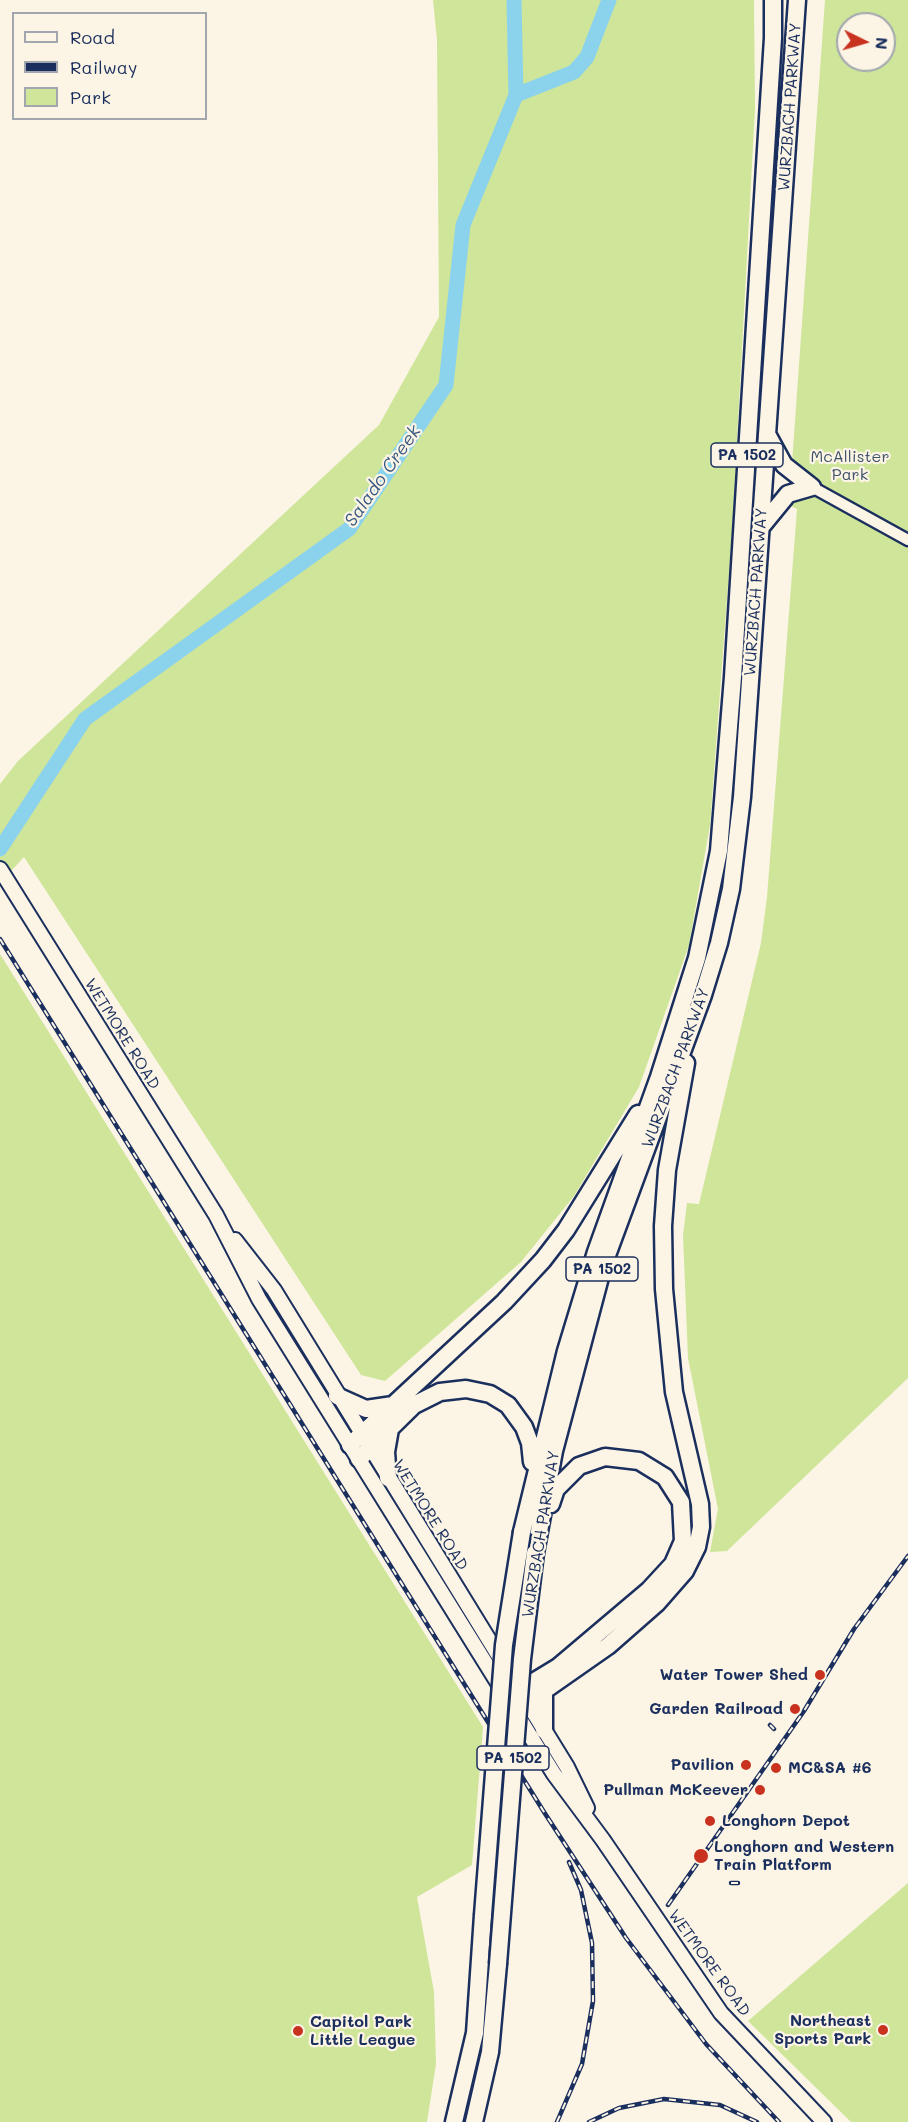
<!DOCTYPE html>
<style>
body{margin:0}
#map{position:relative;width:908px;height:2122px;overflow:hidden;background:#fcf5e5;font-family:Mali,sans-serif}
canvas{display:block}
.legend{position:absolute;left:12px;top:12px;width:195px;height:108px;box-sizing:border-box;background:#fcf5e5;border:2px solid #a2a6af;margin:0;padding:8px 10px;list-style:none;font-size:18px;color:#1b2f5e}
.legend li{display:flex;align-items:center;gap:12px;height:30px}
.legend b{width:30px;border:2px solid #a2a6af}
.north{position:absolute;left:836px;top:12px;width:60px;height:60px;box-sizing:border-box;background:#fcf5e5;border:2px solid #a2a6af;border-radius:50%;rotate:95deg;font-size:16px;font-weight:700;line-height:24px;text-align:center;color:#1b2f5e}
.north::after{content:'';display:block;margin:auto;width:21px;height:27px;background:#c8321e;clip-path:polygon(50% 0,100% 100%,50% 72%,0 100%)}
</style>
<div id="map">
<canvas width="908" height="2122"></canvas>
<ul class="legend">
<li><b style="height:8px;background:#fcf5e5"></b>Road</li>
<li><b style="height:8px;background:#1b2f5e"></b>Railway</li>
<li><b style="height:16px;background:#cee59a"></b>Park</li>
</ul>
<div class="north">N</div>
</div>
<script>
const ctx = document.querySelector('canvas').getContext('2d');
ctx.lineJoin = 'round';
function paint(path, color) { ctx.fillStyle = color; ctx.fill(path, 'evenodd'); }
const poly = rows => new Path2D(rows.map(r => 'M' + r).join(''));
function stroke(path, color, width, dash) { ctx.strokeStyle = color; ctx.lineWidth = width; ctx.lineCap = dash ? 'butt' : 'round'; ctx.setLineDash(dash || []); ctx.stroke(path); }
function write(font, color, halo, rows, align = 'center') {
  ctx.font = font + ' Mali,sans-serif'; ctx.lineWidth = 4.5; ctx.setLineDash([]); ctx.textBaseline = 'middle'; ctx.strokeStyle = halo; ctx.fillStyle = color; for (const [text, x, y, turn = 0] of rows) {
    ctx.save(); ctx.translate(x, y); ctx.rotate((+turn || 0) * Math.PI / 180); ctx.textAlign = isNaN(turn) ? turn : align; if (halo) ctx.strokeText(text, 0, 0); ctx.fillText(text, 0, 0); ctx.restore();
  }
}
paint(poly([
 [433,0,754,0,755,109,732,532,710,825,689,945,639,1087,574,1196,521,1262,385,1381,361,1375,24,857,0,883,0,784,18,761,379,425,439,317,437,40],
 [825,0,908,0,908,1378,727,1551,710,1552,718,1509,688,1358,683,1235,687,1203,699,1204,761,943,767,897,797,509,789,505],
 [848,24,884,24,884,60,848,60],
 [0,954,483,1727,472,1865,417,1897,434,1992,436,2064,427,2122,0,2122],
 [908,1883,908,2122,851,2122,748,2021]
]), '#cee59a');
stroke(poly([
 [516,95,574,72,587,57,609,0],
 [0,849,85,719,349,529,446,385,463,225,516,95,514,0]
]), '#8bd2ed', 15);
const minor = poly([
 [812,487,908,540]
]);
const major = poly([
 [0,869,216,1215,259,1299,503,1691],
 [235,1240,274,1290,567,1767,587,1808],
 [516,1713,554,1774,603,1840,721,2013,824,2122]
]);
const highway = poly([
 [767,434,784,465,812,487],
 [761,527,788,494,812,487],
 [337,1396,366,1409,393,1405],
 [350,1445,504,1302,543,1260,566,1230,638,1114],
 [359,1459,414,1405,440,1392,466,1389,490,1394,508,1405,524,1427,530,1443,532,1462],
 [388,1478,386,1452,390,1429],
 [522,1532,566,1351,596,1252,659,1077,697,958,719,851,733,677,773,38,773,0],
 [535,1553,554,1451,603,1266,703,995,719,943,731,889,742,797,797,0],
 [507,1698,558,1667,649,1590,673,1564,683,1541,681,1502,665,1477,639,1461,605,1457,579,1466,556,1489,551,1504],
 [515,1711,608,1646,657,1603,685,1571,697,1547,701,1527,700,1504,674,1392,664,1289,663,1226,667,1170,686,1063],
 [544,1730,544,1693],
 [454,2122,475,2033,483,1915],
 [474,2122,490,2052,498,1964]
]);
stroke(minor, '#1b2f5e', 15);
stroke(major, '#1b2f5e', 18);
stroke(highway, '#1b2f5e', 21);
stroke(minor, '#fcf5e5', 10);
stroke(major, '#fcf5e5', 14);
stroke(highway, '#fcf5e5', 16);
const rail = poly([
 [0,939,544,1812,626,1938,706,2044,779,2122],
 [770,1725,774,1729],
 [767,1821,776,1824],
 [731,1883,738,1883],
 [668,1905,804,1711,854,1629,908,1556],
 [557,2122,582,2064,593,2001,592,1943,581,1890,569,1862],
 [589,2122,619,2108,664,2099,720,2105,757,2122]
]);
stroke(rail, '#1b2f5e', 4.5);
stroke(rail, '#fcf5e5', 2, [7]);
const highwayBridge = poly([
 [483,1915,504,1645,522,1532],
 [498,1964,522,1659,535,1553]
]);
stroke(highwayBridge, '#1b2f5e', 21, []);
stroke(highwayBridge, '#fcf5e5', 16);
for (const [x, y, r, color] of [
 [820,1675,6,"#c8321e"],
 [795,1709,6,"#c8321e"],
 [746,1765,6,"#c8321e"],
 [776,1768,6,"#c8321e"],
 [760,1790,6,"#c8321e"],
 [710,1821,6,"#c8321e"],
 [701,1856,8,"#c8321e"],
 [883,2030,6,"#c8321e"],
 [298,2031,6,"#c8321e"]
]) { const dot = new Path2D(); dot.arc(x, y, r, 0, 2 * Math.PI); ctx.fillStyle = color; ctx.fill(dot); stroke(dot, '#fcf5e5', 2); }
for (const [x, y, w] of [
 [747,455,72],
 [602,1269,72],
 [513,1758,72]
]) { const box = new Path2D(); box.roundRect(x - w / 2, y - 12, w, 24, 4.5); ctx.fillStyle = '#fcf5e5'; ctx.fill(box); stroke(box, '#1b2f5e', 1.5); }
write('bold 15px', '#1b2f5e', null, [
 ["PA 1502",747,455],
 ["PA 1502",602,1269],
 ["PA 1502",513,1758]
]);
write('16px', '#1b2f5e', '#fcf5e5', [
 ["WURZBACH PARKWAY",790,107,-86],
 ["WURZBACH PARKWAY",756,592,-86],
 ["WETMORE ROAD",122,1034,58],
 ["WURZBACH PARKWAY",676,1068,-70],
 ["WETMORE ROAD",430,1515,58],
 ["WURZBACH PARKWAY",541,1534,-81],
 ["WETMORE ROAD",709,1963,54]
]);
write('16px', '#3f536a', '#fcf5e5', [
 ["McAllister",850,457],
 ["Park",850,475]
]);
write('bold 16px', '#1b2f5e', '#fcf5e5', [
 ["Water Tower Shed",808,1675],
 ["Garden Railroad",783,1709],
 ["Pavilion",734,1765],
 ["MC&SA #6",788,1768,"left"],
 ["Pullman McKeever",748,1790],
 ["Longhorn Depot",722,1821,"left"],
 ["Longhorn and Western",714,1847,"left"],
 ["Train Platform",714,1865,"left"],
 ["Northeast",871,2021],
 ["Sports Park",871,2039],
 ["Capitol Park",310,2022,"left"],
 ["Little League",310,2040,"left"]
], 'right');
write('italic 18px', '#375882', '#fcf5e5', [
 ["Salado Creek",383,476,-55]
]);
</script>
